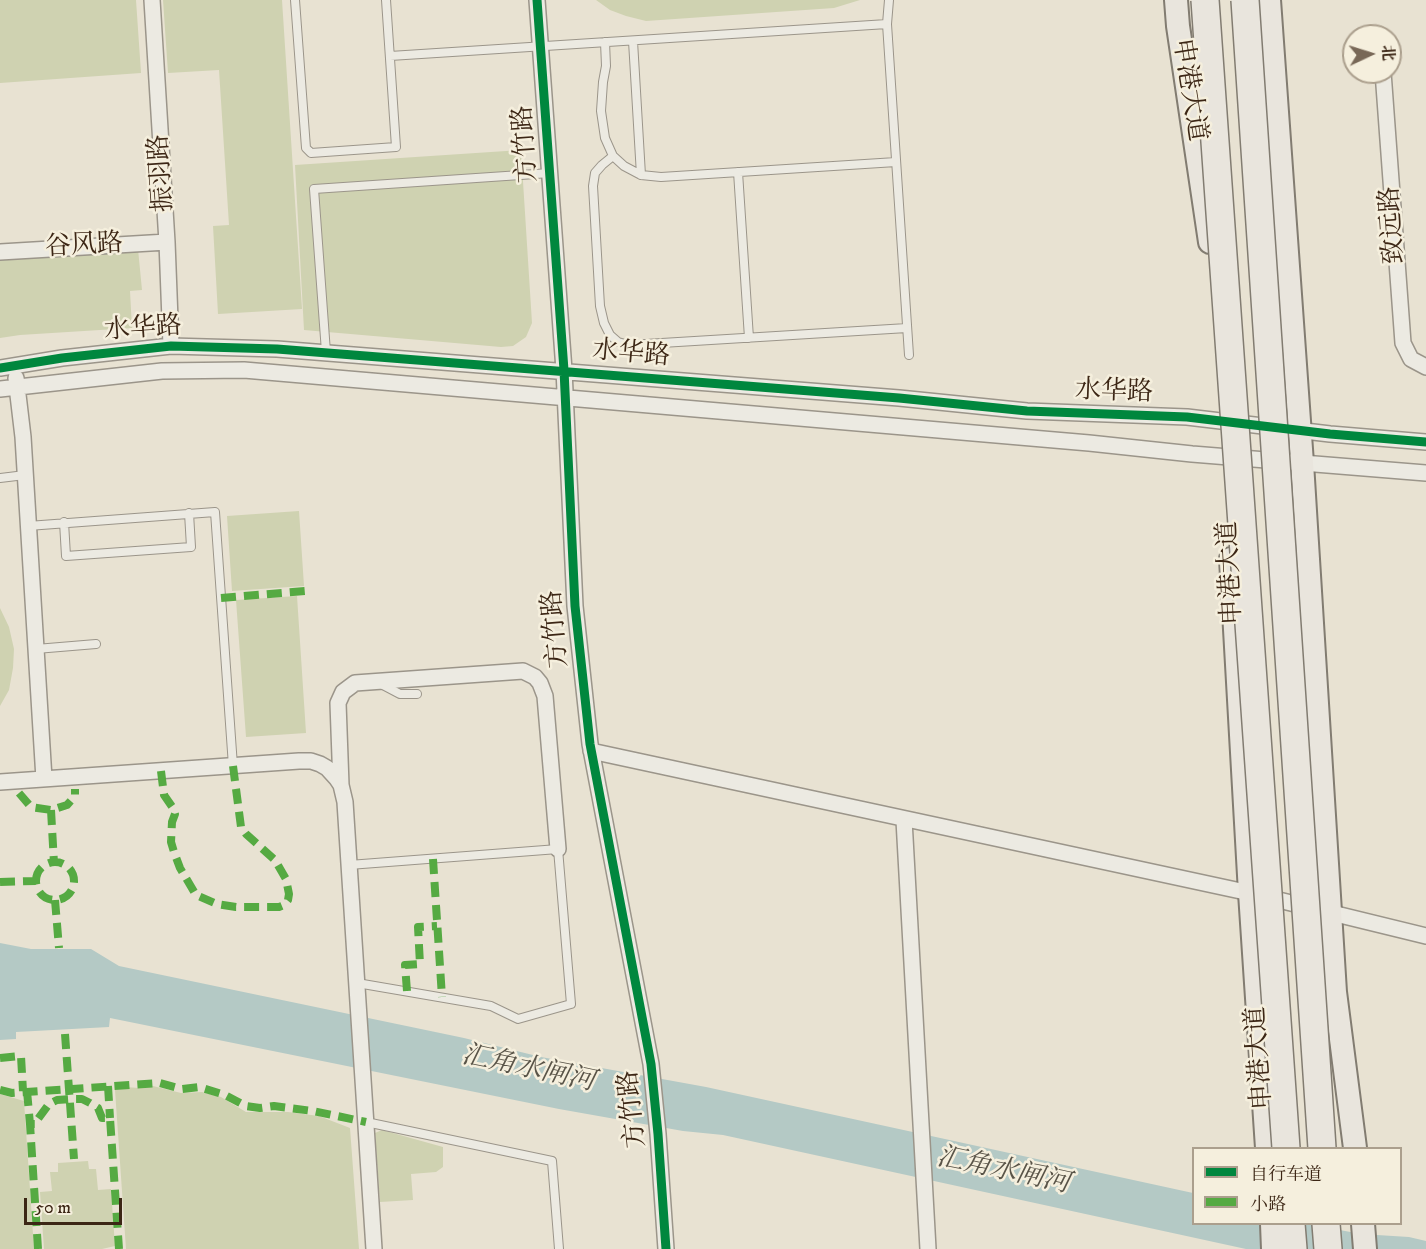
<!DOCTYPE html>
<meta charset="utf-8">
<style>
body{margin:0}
#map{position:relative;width:1426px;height:1249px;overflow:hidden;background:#e8e2d2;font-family:"IM FELL DW Pica","Noto Serif SC",serif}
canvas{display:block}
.legend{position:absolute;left:1192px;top:1147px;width:210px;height:78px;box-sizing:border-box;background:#f5efdd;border:2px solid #ab9f8d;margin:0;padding:8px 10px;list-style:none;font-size:18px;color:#3c2615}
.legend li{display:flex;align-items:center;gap:12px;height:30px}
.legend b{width:30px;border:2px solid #ab9f8d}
.north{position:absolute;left:1342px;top:24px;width:60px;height:60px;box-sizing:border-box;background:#f5efdd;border:2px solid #ab9f8d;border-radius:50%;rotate:86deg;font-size:16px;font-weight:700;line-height:24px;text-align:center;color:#3c2615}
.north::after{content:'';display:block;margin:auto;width:21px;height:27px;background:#786857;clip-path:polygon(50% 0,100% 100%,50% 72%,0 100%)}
.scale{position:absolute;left:24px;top:1198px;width:98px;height:27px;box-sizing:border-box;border:3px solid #3c2615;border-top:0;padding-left:8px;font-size:18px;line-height:21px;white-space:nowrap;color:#3c2615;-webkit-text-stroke:4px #f5efdd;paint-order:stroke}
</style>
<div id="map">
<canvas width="1426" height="1249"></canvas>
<ul class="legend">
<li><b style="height:8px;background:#00873e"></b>自行车道</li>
<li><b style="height:8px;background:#55aa42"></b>小路</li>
</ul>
<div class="north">北</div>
<div class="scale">50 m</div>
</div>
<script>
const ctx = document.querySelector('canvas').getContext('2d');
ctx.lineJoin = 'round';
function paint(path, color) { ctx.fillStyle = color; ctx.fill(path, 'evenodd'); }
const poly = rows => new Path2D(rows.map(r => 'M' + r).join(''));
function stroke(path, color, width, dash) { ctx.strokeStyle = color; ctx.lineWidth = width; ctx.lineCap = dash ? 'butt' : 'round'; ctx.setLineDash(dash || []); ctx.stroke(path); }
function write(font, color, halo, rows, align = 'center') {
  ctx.font = font + ' "IM FELL DW Pica","Noto Serif SC",serif'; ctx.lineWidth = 5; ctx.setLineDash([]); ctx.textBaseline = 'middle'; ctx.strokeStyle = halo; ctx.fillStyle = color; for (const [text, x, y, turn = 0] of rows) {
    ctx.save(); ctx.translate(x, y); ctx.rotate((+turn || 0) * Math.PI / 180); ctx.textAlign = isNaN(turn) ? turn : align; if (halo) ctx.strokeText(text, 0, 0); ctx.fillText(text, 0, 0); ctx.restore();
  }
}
paint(poly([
 [0,0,136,0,141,73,0,83],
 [163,0,282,0,302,309,218,314,213,226,229,225,219,70,168,73],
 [596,0,860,0,834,8,646,21,626,16,610,10],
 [521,150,532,323,526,337,513,346,501,347,304,330,295,165],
 [138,249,142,290,130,291,132,328,20,335,0,338,0,260],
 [299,511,304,586,232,591,227,516],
 [297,596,306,733,246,737,236,600],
 [0,608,9,627,14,649,13,668,9,690,0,706],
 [153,1086,181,1093,202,1092,221,1097,246,1112,288,1112,319,1116,350,1128,359,1249,126,1249,115,1090,125,1087,139,1088],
 [0,1094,24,1101,34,1249,0,1249],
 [382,1130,443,1147,443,1167,436,1172,411,1174,413,1200,380,1202,375,1133],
 [88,1161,89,1169,96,1169,98,1190,111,1189,115,1246,102,1249,44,1249,40,1192,52,1191,50,1172,58,1172,58,1163]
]), '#cfd2b1');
paint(poly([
 [0,943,31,949,91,949,119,966,464,1038,541,1057,706,1087,1193,1193,1194,1224,1308,1224,1361,1234,1409,1237,1426,1241,1426,1249,1246,1249,723,1135,683,1131,559,1109,110,1018,109,1027,16,1032,16,1039,0,1040]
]), '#b4c9c5');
const service = poly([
 [295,0,306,148,311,153,396,147,386,0],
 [887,24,889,0],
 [633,41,641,175,661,177,896,162],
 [605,42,606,66,603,82,601,111,605,138,613,156,624,166,641,175],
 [390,56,887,24,909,355],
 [613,156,602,165,595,173,593,186,600,306,604,323,610,335,618,342,629,345,907,328],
 [738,172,749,338],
 [326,352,314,189,550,173],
 [0,478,25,475],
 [64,522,66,556,191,547,189,513],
 [28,526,215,512,233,766],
 [36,649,96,644],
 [381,684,400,694,417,694],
 [349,865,558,849,571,1004,518,1019,491,1006,357,983],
 [366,1122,552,1161,559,1249]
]);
const minor = poly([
 [152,0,167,242,171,346],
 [537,0,564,370,575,606,590,744,651,1064,658,1134,666,1249],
 [1383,72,1403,343,1411,359,1426,367],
 [0,252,167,242],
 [0,368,62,358,171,346,277,349,899,398,1027,411,1187,417,1330,434,1426,442],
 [16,378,23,437,44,779],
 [0,389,162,371,244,370,1089,443,1192,454,1426,473],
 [591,751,1250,893,1426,936],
 [0,782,299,761,311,761,320,764,327,768,337,779,341,785,345,802,374,1249],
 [341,785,338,703,343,692,355,683,523,671,535,677,540,683,545,696,558,849],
 [904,820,928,1249]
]);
const primary = poly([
 [1176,0,1178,26,1210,242],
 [1269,0,1302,463,1335,992,1355,1148],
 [1231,559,1250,893,1267,1148],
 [1272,1224,1273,1249],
 [1363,1224,1365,1249]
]);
const motorway = poly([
 [1291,1224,1293,1249],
 [1326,1224,1328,1249]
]);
stroke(service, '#9b958a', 10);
stroke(minor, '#9b958a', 18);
stroke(primary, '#827c71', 26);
stroke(motorway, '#827c71', 30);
stroke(service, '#eceae2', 8);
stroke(minor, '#eceae2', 15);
stroke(primary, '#e9e5dd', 22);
stroke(motorway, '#e9e5dd', 27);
const motorwayBridge = poly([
 [1205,0,1286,1148],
 [1245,0,1322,1148]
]);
stroke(motorwayBridge, '#827c71', 30, []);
stroke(motorwayBridge, '#e9e5dd', 27);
stroke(poly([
 [221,598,305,591],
 [161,771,164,795,173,808,175,814,172,822,171,842,174,852,180,868,196,895,217,904,236,907,279,907,284,905,288,900,289,894,286,879,275,860,246,834,241,827,233,766],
 [19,793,31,807,51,810,67,805,75,796,75,789],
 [51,810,54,863],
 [433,859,442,997],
 '36 881a19 19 0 1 1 38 0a19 19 0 1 1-38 0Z',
 [0,882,36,881],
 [55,900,59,948],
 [407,991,405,965,420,964,418,927,437,926],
 [65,1034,74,1159],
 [0,1058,21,1056,23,1091],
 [108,1086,110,1118],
 [0,1090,12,1093,160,1083,182,1089,199,1087,225,1095,246,1106,260,1108,274,1106,313,1111,366,1122],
 [27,1091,30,1124],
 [38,1249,30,1124,37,1124,38,1119,49,1104,57,1100,72,1099,82,1099,90,1103,98,1108,102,1118,110,1118,119,1249]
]), '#55aa42', 8, [15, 8]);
stroke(poly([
 [537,0,564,370,575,606,590,744,651,1064,658,1134,666,1249],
 [0,368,62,358,171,346,277,349,899,398,1027,411,1187,417,1330,434,1426,442]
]), '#00873e', 9);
write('26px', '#3c2615', '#f5efdd', [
 ["申港大道",1188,90,81],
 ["方竹路",527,144,-94],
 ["振羽路",163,173,-94],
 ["致远路",1394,225,-94],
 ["谷风路",84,247,-3],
 ["水华路",143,330,-4],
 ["水华路",631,355,5],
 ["水华路",1114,393,2],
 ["申港大道",1232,573,-93],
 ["方竹路",557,629,-95],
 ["申港大道",1261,1058,-94],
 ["方竹路",634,1109,-96]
]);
write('italic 27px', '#595448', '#f5efdd', [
 ["汇角水闸河",528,1070,12],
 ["汇角水闸河",1003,1172,12]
]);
</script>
